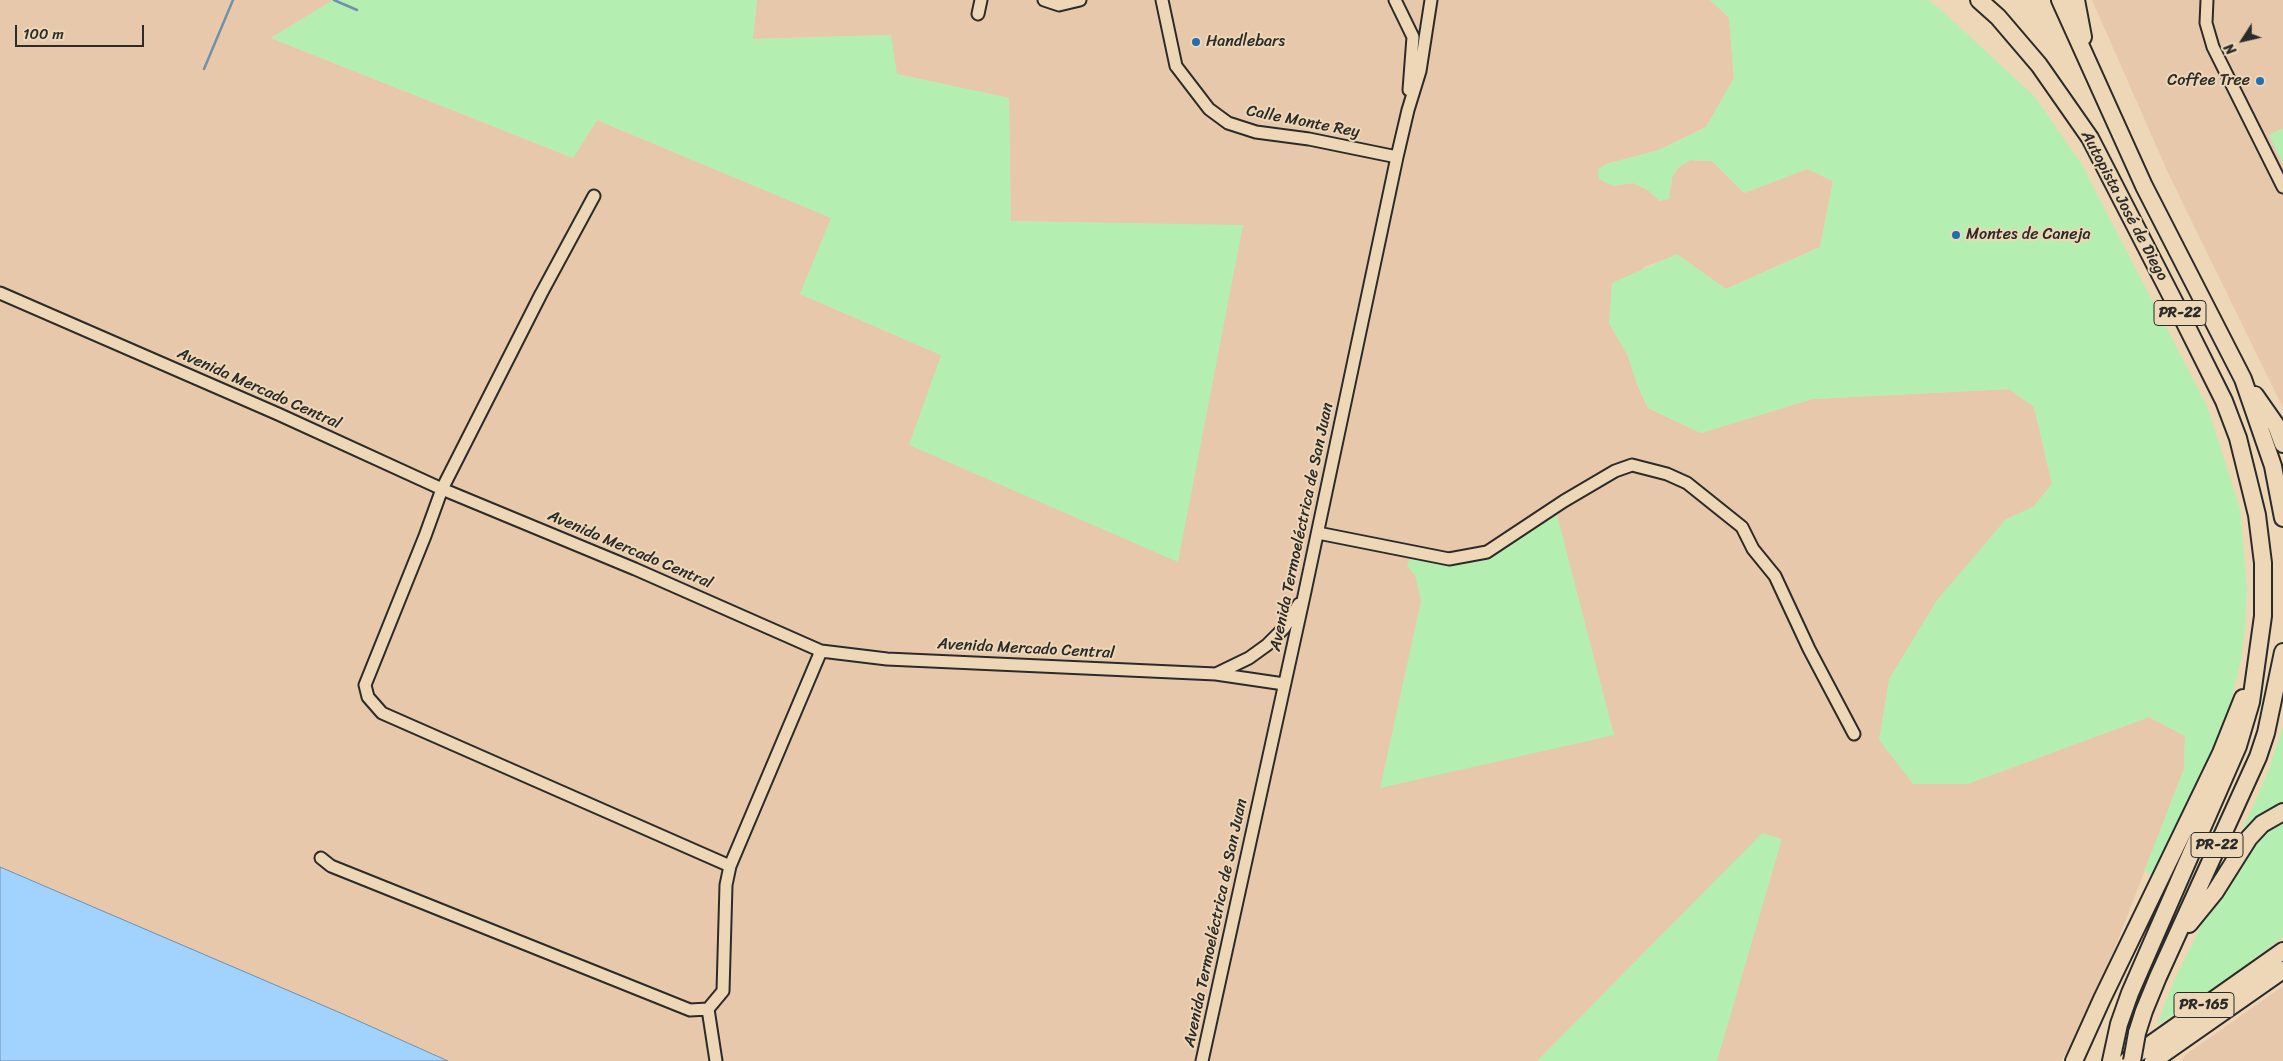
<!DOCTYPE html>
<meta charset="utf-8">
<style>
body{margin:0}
#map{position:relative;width:2283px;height:1061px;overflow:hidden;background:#edd7b6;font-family:Sriracha,sans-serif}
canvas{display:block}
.north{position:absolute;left:2218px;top:15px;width:50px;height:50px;-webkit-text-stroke:4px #edd7b6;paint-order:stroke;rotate:235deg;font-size:14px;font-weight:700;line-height:20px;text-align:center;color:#2b2b2b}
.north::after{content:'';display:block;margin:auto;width:18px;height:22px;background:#2b2b2b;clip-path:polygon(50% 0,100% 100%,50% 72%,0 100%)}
.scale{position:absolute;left:15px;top:25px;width:129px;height:22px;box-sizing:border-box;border:2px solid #2b2b2b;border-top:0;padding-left:6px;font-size:15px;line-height:18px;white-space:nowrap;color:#2b2b2b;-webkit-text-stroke:4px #edd7b6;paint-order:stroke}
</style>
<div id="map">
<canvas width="2283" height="1061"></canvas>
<div class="north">N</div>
<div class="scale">100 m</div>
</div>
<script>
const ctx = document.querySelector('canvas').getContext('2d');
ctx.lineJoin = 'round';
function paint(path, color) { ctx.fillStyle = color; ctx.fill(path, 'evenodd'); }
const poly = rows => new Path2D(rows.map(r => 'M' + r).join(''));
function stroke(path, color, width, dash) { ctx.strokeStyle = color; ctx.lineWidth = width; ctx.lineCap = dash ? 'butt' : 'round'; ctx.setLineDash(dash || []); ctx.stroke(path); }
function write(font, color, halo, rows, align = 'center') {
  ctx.font = font + ' Sriracha,sans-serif'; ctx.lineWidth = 4; ctx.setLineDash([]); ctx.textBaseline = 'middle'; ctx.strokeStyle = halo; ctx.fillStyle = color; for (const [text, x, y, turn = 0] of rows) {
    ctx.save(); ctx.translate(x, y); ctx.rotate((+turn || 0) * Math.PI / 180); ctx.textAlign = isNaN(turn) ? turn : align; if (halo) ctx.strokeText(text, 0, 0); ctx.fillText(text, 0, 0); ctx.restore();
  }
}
paint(poly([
 [0,0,333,0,271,38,573,158,597,120,832,218,800,294,941,355,1243,226,1010,221,1009,98,896,74,890,35,752,39,757,0,1710,0,1729,17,1734,78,1706,127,1659,150,1606,164,1613,186,1633,183,1648,190,1660,201,1671,187,1672,177,1678,168,1690,160,1712,161,1744,193,1807,169,1833,181,1820,247,1726,289,1677,255,1644,267,1609,323,1628,356,1637,384,1648,408,1701,433,1812,399,2010,389,2034,407,2052,484,2033,507,2006,520,1967,784,2149,717,2185,736,2184,769,2087,1020,2061,1061,448,1061,0,867],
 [2092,0,2283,0,2283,408,2170,177],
 [2283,986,2283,1061,2182,1061,2185,1055]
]), '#e8c8ab');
paint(poly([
 [333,0,757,0,753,39,891,35,897,74,1009,98,1011,221,1243,225,1178,562,909,445,941,355,800,294,831,218,597,120,573,158,271,38],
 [1710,0,1928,0,1940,9,2035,97,2082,165,2207,406,2240,509,2247,588,2245,627,2241,659,2225,729,2151,877,2145,869,2184,769,2185,736,2149,717,1967,784,1913,784,1879,740,1889,679,1937,600,2006,519,2033,507,2052,484,2034,407,2009,389,1812,399,1701,433,1648,408,1637,384,1628,356,1609,323,1612,283,1677,254,1726,289,1820,247,1833,181,1807,169,1744,193,1712,161,1690,160,1678,168,1672,177,1669,199,1660,201,1648,190,1633,183,1613,186,1599,179,1598,169,1606,164,1659,150,1706,127,1734,78,1729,18],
 [2283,128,2283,164,2269,135],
 [1557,515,1614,735,1380,788,1421,601,1415,575,1407,566,1410,557,1445,565,1486,560],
 [2283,727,2283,807,2236,844,2265,779],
 [2283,817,2283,937,2220,984,2157,1025,2174,981,2215,897,2248,845],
 [1762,833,1782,839,1717,1061,1537,1061]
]), '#b5eeb1');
const water = poly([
 [0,867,343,1014,448,1061,0,1061,0,867]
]);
paint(water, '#a2d3ff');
stroke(water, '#7290aa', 1);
stroke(poly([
 [334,0,357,10],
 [204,69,233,0]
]), '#7290aa', 2.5);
const minor = poly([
 [1044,0,1059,5,1080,0],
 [1162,0,1176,66,1209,109,1228,123,1256,132,1309,139,1397,157],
 [1395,0,1413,37,1409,90],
 [2207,0,2206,23,2213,47,2283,187],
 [978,14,981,0],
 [594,196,541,294,442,489,425,536,365,685,368,697,382,713,730,866],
 [0,293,278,414,442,489,635,569,821,651,887,659,1216,674,1284,684],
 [1318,533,1449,559,1487,552,1564,501,1615,471,1632,465,1667,474,1687,483,1742,527,1753,549,1775,576,1809,649,1854,734],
 [1216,674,1249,658,1267,645,1284,628,1299,604],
 [321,858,331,866,690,1010,708,1009,723,991,726,885,730,866,821,651],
 [708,1009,716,1061],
 [1202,1061,1304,596,1397,157,1408,110,1420,71,1431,0]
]);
const highway = poly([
 [1979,0,1998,17,2039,65,2090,138,2179,311,2224,401,2238,438,2257,515,2263,563,2263,616,2251,702,2238,746,2130,993,2119,1024,2111,1061],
 [2060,0,2144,186,2243,379,2273,466,2283,518],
 [2076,0,2083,37],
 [2255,395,2276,425,2283,444],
 [2189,924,2215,892,2249,838,2262,824,2283,812],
 [2137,1033,2144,1011,2158,977,2258,757,2266,733,2283,652],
 [2074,1061,2102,999,2221,753,2243,698],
 [2127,1061,2283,951],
 [2153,1061,2283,970]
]);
stroke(minor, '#2b2b2b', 15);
stroke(highway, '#2b2b2b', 20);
stroke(minor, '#edd7b6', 11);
stroke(highway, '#edd7b6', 16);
const highwayBridge = poly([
 [2132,1061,2137,1033]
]);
stroke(highwayBridge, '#2b2b2b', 20, []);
stroke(highwayBridge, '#edd7b6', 16);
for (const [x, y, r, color] of [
 [1196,42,5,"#1f6fb2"],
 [2260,81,5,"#1f6fb2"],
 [1956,235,5,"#1f6fb2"]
]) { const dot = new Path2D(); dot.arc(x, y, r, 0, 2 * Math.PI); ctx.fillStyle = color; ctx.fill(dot); stroke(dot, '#edd7b6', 2); }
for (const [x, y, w] of [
 [2180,313,52],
 [2217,845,52],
 [2204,1005,60]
]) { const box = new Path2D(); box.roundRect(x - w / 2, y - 12.5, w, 25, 4); ctx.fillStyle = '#edd7b6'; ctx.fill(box); stroke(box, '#2b2b2b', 1); }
write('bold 15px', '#2b2b2b', null, [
 ["PR-22",2180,313],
 ["PR-22",2217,845],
 ["PR-165",2204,1005]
]);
write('16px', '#2b2b2b', '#edd7b6', [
 ["Handlebars",1206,42],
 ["Coffee Tree",2250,81,"right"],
 ["Montes de Caneja",1966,235]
], 'left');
write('16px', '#2b2b2b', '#edd7b6', [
 ["Calle Monte Rey",1303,122,11],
 ["Autopista José de Diego",2124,206,62],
 ["Avenida Mercado Central",259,389,24],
 ["Avenida Termoeléctrica de San Juan",1302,527,-78],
 ["Avenida Mercado Central",630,550,23],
 ["Avenida Mercado Central",1026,649,3],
 ["Avenida Termoeléctrica de San Juan",1216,923,-78]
]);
</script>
